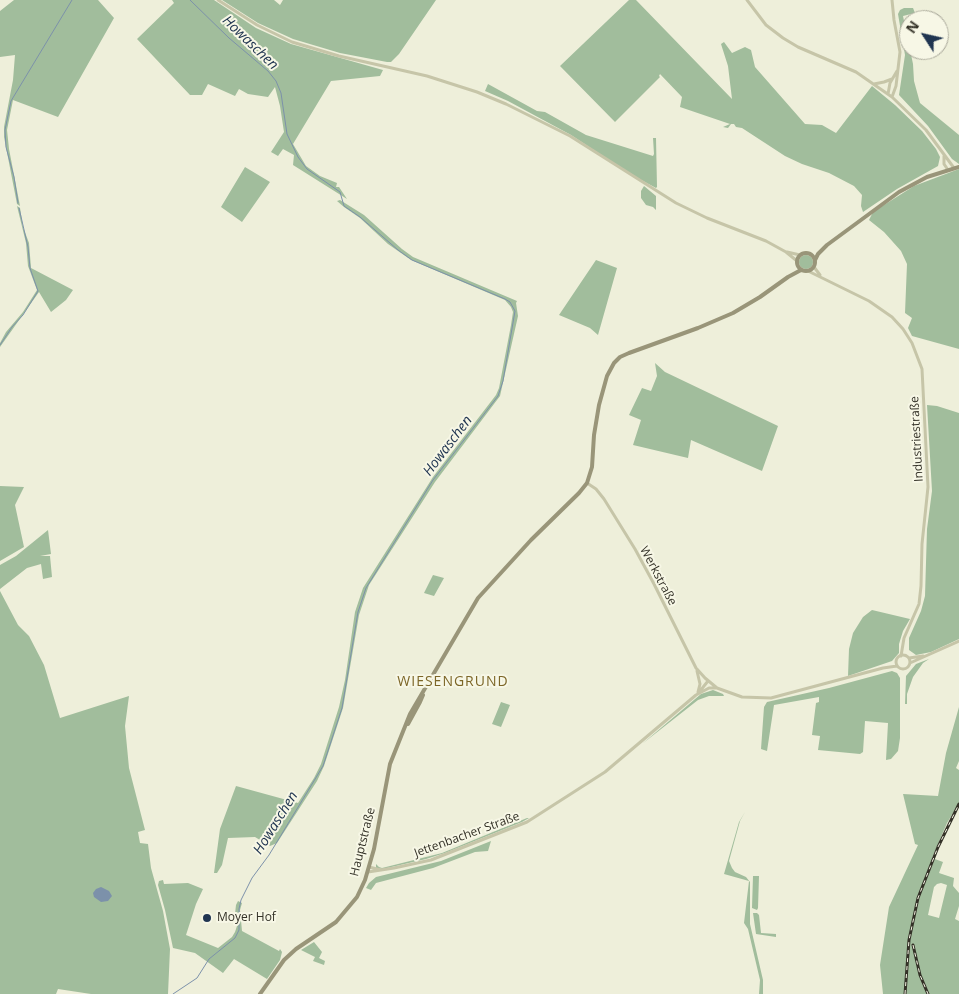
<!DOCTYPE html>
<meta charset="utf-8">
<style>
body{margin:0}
#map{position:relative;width:959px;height:994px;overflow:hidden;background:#eeefda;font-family:"Open Sans",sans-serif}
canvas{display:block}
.north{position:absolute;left:899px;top:10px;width:50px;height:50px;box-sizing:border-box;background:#f7f7e6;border:1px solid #a9a89a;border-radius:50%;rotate:305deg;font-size:14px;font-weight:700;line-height:20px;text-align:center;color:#333127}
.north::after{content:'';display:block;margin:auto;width:18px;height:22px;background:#203551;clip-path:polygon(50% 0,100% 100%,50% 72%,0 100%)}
</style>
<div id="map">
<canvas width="959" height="994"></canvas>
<div class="north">N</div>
</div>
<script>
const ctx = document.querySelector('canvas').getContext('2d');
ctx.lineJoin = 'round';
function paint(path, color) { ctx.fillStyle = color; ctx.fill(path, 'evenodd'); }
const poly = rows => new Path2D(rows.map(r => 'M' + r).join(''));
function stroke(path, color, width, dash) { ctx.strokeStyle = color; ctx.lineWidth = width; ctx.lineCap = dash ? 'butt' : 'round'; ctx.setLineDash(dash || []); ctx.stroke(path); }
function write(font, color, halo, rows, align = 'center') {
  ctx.font = font + ' "Open Sans",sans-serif'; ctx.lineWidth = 4; ctx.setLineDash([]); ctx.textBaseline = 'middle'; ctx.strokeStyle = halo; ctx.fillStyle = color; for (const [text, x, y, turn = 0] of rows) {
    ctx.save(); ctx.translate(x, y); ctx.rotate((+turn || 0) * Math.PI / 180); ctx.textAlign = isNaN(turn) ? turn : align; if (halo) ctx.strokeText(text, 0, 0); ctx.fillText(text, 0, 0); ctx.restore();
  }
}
paint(poly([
 [14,0,98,0,114,18,58,117,13,100,7,130,9,149,20,206,17,204,4,137,4,127,13,80,15,55,0,57,0,11],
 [172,0,214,0,256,28,291,44,383,70,380,76,331,81,293,144,306,166,320,176,337,183,336,187,339,187,347,199,293,165,294,155,283,149,278,156,271,152,284,132,280,106,275,87,268,97,248,94,239,89,235,96,208,84,202,95,190,95,137,39,174,3],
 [222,0,274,0,280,5,283,0,436,0,399,54,391,62,387,62,340,53,293,39,258,23],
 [629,0,636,0,732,99,728,66,721,44,724,42,732,53,745,47,751,50,755,67,805,124,822,125,836,133,872,86,895,105,922,131,936,149,940,157,938,166,897,189,863,212,861,206,862,195,854,186,829,173,802,164,785,156,742,128,736,127,734,124,731,124,728,128,723,127,730,124,680,107,682,97,660,74,659,76,660,77,615,122,560,66],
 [904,8,913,8,915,13,903,16,913,64,914,81,920,103,959,135,959,164,952,159,928,126,899,95,905,55,898,14,900,10],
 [488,84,537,111,545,112,586,135,653,156,654,154,653,138,656,138,657,187,656,188,630,174,571,135,508,101,485,91],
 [245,167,270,182,242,222,221,207],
 [959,169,959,349,912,336,908,328,912,318,905,313,907,264,901,251,884,232,869,220,873,212,914,186],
 [644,186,656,196,656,210,653,207,646,205,641,198,641,191],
 [340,200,364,215,402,249,413,257,517,301,516,303,518,316,500,396,435,482,369,585,359,615,343,708,324,766,317,781,277,843,270,846,255,837,228,838,222,865,217,873,214,873,220,829,236,786,298,803,314,778,321,764,339,707,345,680,355,612,363,588,433,477,496,395,499,388,511,325,513,312,511,307,505,300,411,260,388,244,360,218,344,207,337,201],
 [17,206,20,208,23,227,29,243,31,268,73,290,66,300,51,312,39,292,0,347,0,343,6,332,23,312,37,290,28,266,26,243],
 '799 262a7 7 0 1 1 14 0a7 7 0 1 1-14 0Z',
 [596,260,617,268,598,335,590,328,559,315],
 [655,363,665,372,778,426,762,471,691,440,688,458,633,445,641,420,629,415,642,388,651,391,657,376],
 [927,405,937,406,959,413,959,639,931,652,916,655,909,650,909,638,921,611,925,596,927,529,932,491],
 [0,486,24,487,15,505,24,547,0,561],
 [48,530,51,554,40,556,50,556,52,577,43,579,41,564,27,568,0,589,0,565,16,556],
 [433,575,444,578,434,596,424,593],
 [0,591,18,625,29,636,44,665,60,718,129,696,125,726,129,768,145,830,138,832,140,843,148,844,151,868,163,911,170,949,168,994,91,994,58,989,56,994,0,994],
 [872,610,910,619,903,631,899,644,899,653,892,661,848,676,849,649,853,633,863,617],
 [929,659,923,663,913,677,907,694,907,704,905,704,906,676,916,664],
 [892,671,897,673,900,678,900,738,898,751,891,759,886,760,888,723,865,721,863,752,860,754,818,750,820,736,812,735,816,703,819,702,819,697,774,705,767,751,761,749,764,707,767,702,829,688],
 [713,690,723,694,724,696,709,696,698,700,642,744,701,694],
 [501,702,510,705,501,727,492,724],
 [959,707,959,761,956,768,959,770,959,803,947,823,932,858,943,862,939,873,954,878,953,886,959,893,959,906,955,919,959,921,959,994,883,994,880,965,889,907,918,845,915,844,903,794,938,796,946,753],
 [941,883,947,885,939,918,928,915,934,887,937,884],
 [745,812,740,821,729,861,732,868,735,872,746,877,750,882,750,924,763,980,763,994,759,994,760,980,748,929,744,923,749,881,724,874,739,822],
 [527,818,529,818,522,822,445,853,426,859,383,869,376,868,376,864,379,867,382,868,442,853],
 [491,841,488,851,475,852,433,868,376,883,371,890,366,888,369,883,376,877,441,861],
 [753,876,759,876,758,908,757,910,752,908],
 [163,880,164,884,188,883,203,889,196,904,186,935,218,948,232,937,235,932,237,926,235,914,236,905,238,901,242,903,240,910,242,931,279,951,280,949,282,952,280,960,267,979,234,959,223,973,195,953,173,948,165,910,158,885,159,881],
 [753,913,757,913,759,915,761,933,776,934,776,937,756,934],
 [314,942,322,952,319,958,325,961,324,965,313,961,315,957,301,950]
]), '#a1bd9c');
paint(poly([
 [101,887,109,891,112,896,108,901,101,902,94,897,93,893,96,889]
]), '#7c91aa');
stroke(poly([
 [18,203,14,177,6,147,5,130,11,101,72,0],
 [0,345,12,327,23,315,38,291,30,268,28,247,19,208],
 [173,994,197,978,209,959,235,938,239,930,239,909,241,900,252,878,269,855,323,766,342,708,358,612,366,588,433,480,498,396,503,381,515,311,510,302,505,299,412,260,398,250,360,217,344,206,340,192,307,169,298,157,287,134,281,93,276,81,268,71,229,38,190,0]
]), '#7c91aa', 1);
stroke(poly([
 [218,0,257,25,292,42,339,56,427,76,477,92,506,104,570,136,676,203,707,218,766,241,786,252,797,261],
 [747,0,766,25,783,38,798,47,856,72,892,97,926,130,954,168],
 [874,84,884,82,892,79],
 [888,94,890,83,897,71],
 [892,97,896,86,900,52,894,20,892,0],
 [944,156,944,164,948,170],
 [787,252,800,255],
 [814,267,820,275],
 [808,271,869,301,892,317,903,329,912,343,922,369,928,487,922,544,921,586,919,604,904,638,901,656],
 [587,483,596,489,604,499,635,549,654,584,696,668,705,678,717,688,742,697,771,698,883,668,897,666],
 '896 662a7 7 0 1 1 14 0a7 7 0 1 1-14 0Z',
 [909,658,923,656],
 [910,663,959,641],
 [697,671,700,684,698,692],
 [700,691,708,681],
 [369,867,381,870],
 [368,872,394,868,431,860,527,822,605,772,696,695,709,688,716,688]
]), '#c6c5a8', 3);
stroke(poly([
 '797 262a9 9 0 1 1 18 0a9 9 0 1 1-18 0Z',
 [815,260,818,254,827,245,899,192,927,177,959,167],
 [408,724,420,702,423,695],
 [260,994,284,960,296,949,336,922,357,897,365,880,374,849,390,764,410,714,478,598,531,540,579,493,587,483,592,467,594,435,599,405,607,376,614,363,620,357,629,353,698,328,733,313,760,297,788,277,801,270]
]), '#999579', 4);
const rail = poly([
 [913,945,920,975,928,994],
 [905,994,909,940,918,898,938,847,959,804]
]);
stroke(rail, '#333127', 3);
stroke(rail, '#f7f7e6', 1, [4]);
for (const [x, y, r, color] of [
 [207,918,5,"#203551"]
]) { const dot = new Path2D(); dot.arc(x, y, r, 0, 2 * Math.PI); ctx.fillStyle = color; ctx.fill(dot); stroke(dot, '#f7f7e6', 2); }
write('12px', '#333127', '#f7f7e6', [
 ["Industriestraße",917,439,-93],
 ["Werkstraße",658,576,62],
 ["Jettenbacher Straße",467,835,-20],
 ["Hauptstraße",363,842,-76]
]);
write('12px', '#333127', '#f7f7e6', [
 ["Moyer Hof",217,918]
], 'left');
write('italic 14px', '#203551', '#f7f7e6', [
 ["Howaschen",250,43,44],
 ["Howaschen",448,446,-53],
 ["Howaschen",276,823,-58]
]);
ctx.letterSpacing = '1px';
write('14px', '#7c6627', '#f7f7e6', [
 ["WIESENGRUND",453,682]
]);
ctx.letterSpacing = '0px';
</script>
